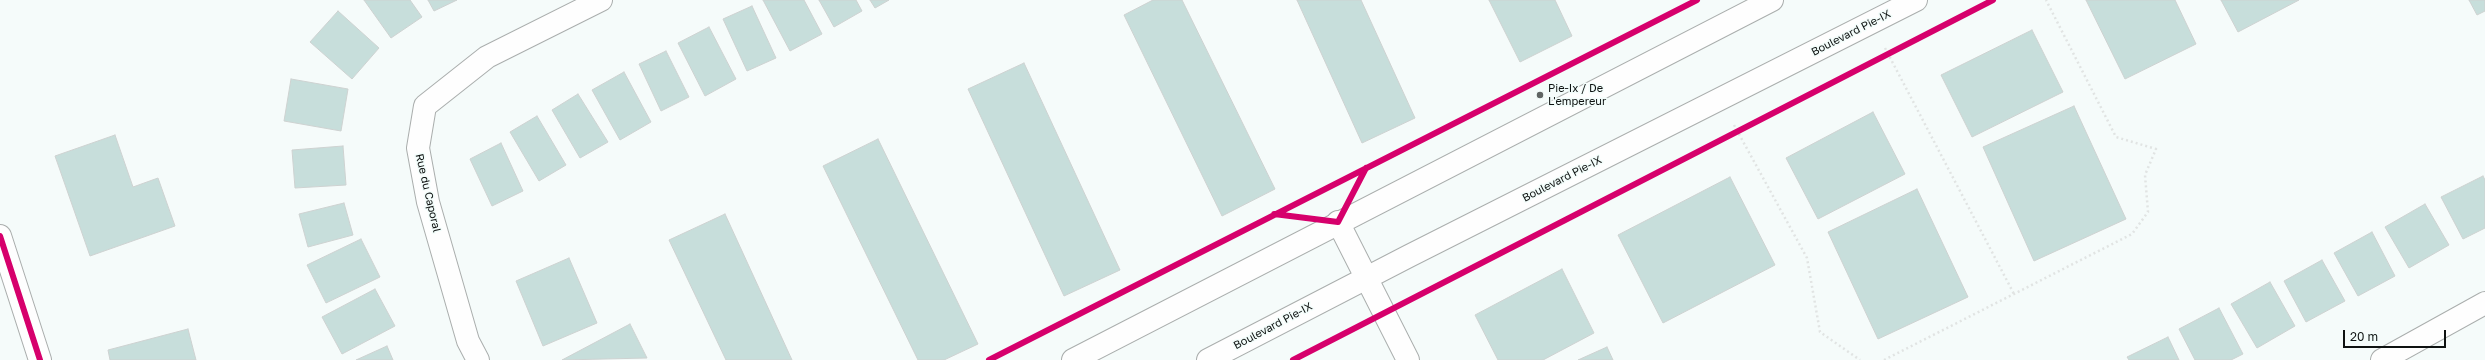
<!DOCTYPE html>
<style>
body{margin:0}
#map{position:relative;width:2485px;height:360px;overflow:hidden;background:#f5fbfa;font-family:"Golos Text",sans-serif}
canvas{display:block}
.scale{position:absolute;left:2343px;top:330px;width:103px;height:18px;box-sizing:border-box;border:2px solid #0e1211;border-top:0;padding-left:5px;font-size:12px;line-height:14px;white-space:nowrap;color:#0e1211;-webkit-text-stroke:3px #f3fdfb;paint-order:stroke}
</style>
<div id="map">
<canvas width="2485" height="360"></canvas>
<div class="scale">20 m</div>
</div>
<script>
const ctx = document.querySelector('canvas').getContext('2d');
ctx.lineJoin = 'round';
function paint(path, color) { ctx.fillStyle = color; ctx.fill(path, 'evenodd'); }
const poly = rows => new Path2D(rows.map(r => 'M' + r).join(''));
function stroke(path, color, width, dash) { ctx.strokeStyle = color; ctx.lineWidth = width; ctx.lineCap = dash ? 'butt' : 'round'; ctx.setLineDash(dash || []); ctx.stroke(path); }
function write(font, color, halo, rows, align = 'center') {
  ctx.font = font + ' "Golos Text",sans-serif'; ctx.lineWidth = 3; ctx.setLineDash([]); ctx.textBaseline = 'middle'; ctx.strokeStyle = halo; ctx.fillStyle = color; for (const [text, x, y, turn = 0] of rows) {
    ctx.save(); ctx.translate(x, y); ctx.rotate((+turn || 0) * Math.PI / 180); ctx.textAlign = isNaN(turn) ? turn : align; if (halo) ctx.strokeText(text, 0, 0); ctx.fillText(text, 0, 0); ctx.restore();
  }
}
const building = poly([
 [364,0,410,0,422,17,391,38,364,0],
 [428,0,457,0,434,11,428,0],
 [763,0,804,0,822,34,790,51,763,0],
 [819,0,856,0,862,11,834,27,819,0],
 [870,0,889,0,875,8,870,0],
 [1153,0,1182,0,1275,189,1222,216,1124,15,1153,0],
 [1297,0,1361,0,1415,118,1362,143,1297,0],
 [1489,0,1555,0,1572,36,1520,62,1489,0],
 [2086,0,2175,0,2196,44,2125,79,2086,0],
 [2221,0,2299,0,2238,32,2221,0],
 [2469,0,2485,0,2485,11,2477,15,2469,0],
 [752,6,776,58,747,71,723,19,752,6],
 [338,11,379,48,352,79,310,42,338,11],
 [709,27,736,79,705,96,678,43,709,27],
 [2032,30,2063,92,1972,137,1941,75,2032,30],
 [666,51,689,97,661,111,639,64,666,51],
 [1024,63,1120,270,1064,296,968,89,1024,63],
 [624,72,651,122,620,140,592,90,624,72],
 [291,79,348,89,341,131,284,121,291,79],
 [578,94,608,142,580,158,552,110,578,94],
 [2074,106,2126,219,2034,261,1983,147,2074,106],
 [1873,112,1905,174,1818,219,1786,158,1873,112],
 [537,116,566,165,539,181,510,132,537,116],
 [115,135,133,187,158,178,175,226,90,256,55,156,115,135],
 [878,139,978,344,944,360,918,360,823,166,878,139],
 [501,143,523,191,492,206,470,159,501,143],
 [343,146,346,185,295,188,292,150,343,146],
 [2483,176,2485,180,2485,228,2463,239,2441,197,2483,176],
 [1730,177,1775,265,1663,323,1618,235,1730,177],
 [1917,189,1968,297,1878,339,1828,232,1917,189],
 [344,203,353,235,308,247,299,214,344,203],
 [2425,204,2449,245,2409,268,2385,227,2425,204],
 [725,214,792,360,726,360,669,240,725,214],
 [2372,232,2395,276,2358,296,2334,253,2372,232],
 [361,239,380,277,326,303,307,265,361,239],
 [569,258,597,323,543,346,516,281,569,258],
 [2322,260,2345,301,2306,322,2284,281,2322,260],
 [1562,269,1594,333,1543,360,1498,360,1475,315,1562,269],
 [2270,282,2295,326,2257,348,2231,304,2270,282],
 [375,289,395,326,342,354,322,317,375,289],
 [2219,308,2243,354,2231,360,2195,360,2179,329,2219,308],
 [630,324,647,358,562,360,630,324],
 [188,329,196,360,110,360,108,350,188,329],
 [2168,337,2179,360,2129,360,2127,357,2168,337],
 [387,346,393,360,356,360,387,346],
 [1607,347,1613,360,1578,360,1607,347]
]);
paint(building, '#c7dedb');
stroke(building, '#ced2d1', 1);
const street = poly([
 [1338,222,1408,360],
 [478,360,468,341,428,202,418,148,425,106,487,57,601,0],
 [2382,360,2485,303]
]);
const secondary = poly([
 [0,236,40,360],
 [1073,360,1772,0],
 [1208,360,1409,256,1916,0]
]);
stroke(street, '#aaaead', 24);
stroke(secondary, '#aaaead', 24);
stroke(poly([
 [1885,48,2014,294],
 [1734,125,1807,258,1820,332,1860,360],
 [1884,360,2132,234,2148,212,2145,175,2156,149,2116,137,2046,0]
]), '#e1e4e3', 2.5, [2, 3]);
stroke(street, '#fefefe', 22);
stroke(secondary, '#fefefe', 22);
stroke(poly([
 [1274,214,1338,222,1366,168],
 [0,236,40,360],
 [989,360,1697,0],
 [1293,360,1993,0]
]), '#d6006c', 6);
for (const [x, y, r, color] of [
 [1540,95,4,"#5f6463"]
]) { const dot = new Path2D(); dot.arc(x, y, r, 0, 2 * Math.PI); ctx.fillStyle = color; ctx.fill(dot); stroke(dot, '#f3fdfb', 1.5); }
write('11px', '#0e1211', '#f3fdfb', [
 ["Boulevard Pie-IX",1851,33,-27],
 ["Boulevard Pie-IX",1562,179,-27],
 ["Rue du Caporal",428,193,77],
 ["Boulevard Pie-IX",1273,326,-28]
]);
write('11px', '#0e1211', '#f3fdfb', [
 ["Pie-Ix / De",1548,89],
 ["L'empereur",1548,102]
], 'left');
</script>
